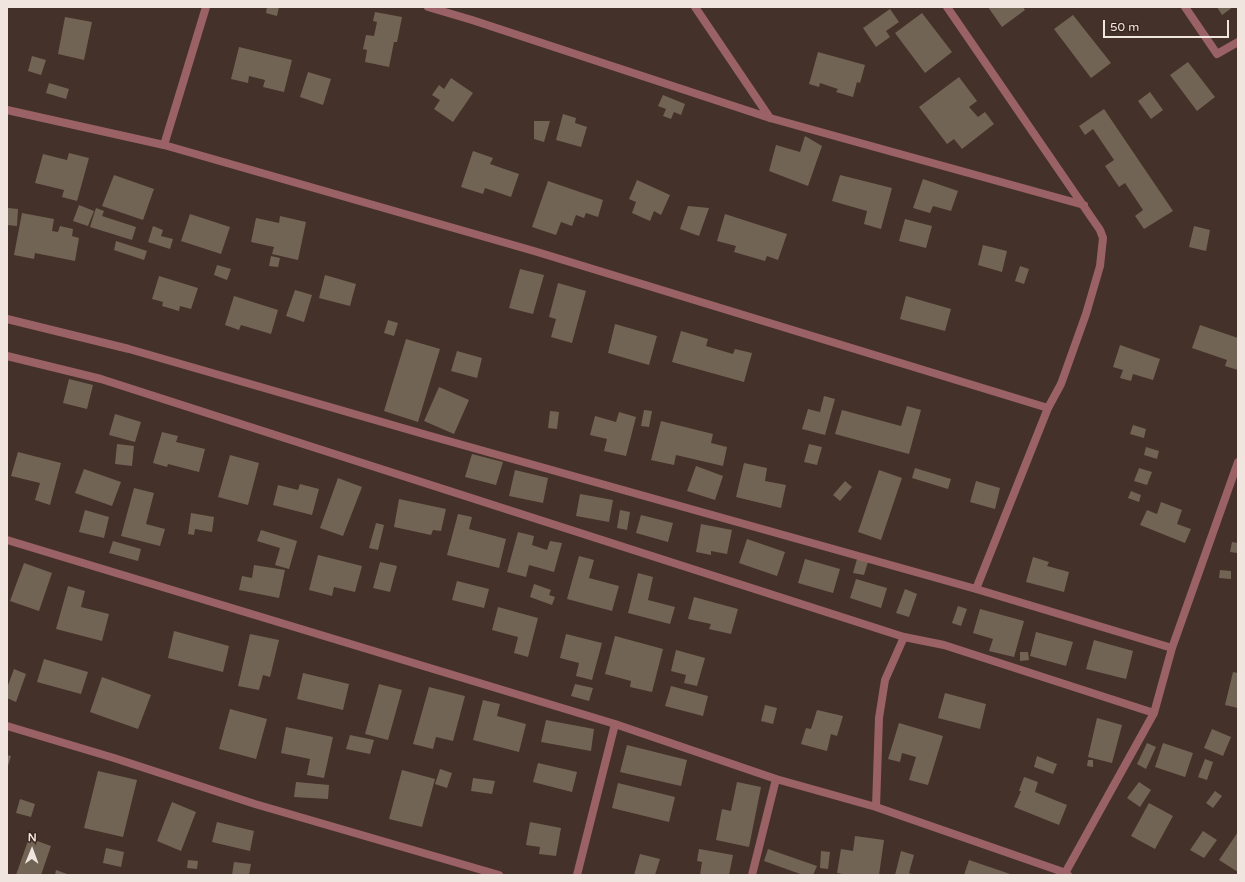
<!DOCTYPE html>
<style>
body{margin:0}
#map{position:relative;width:1245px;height:882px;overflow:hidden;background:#443129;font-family:"Varela Round",sans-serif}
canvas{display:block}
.frame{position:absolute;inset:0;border:8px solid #f1e5e0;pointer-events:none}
.north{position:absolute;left:12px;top:830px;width:40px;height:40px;-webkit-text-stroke:3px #39271f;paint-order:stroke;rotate:1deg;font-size:11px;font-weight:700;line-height:16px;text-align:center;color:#f1e5e0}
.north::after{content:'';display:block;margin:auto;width:14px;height:18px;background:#f1e5e0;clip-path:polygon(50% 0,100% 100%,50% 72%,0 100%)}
.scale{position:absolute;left:1103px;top:20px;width:126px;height:18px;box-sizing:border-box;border:2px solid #f1e5e0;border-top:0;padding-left:5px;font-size:12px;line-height:14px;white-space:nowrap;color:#f1e5e0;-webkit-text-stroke:3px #39271f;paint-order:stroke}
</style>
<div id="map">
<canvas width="1245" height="882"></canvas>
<div class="frame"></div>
<div class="north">N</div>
<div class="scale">50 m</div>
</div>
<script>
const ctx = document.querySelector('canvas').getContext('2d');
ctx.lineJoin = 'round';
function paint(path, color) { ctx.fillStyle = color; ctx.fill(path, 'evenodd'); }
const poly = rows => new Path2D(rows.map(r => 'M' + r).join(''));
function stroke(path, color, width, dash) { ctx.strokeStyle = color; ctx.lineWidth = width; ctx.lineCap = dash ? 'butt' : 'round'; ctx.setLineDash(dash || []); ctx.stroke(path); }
paint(poly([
 [267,7,279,7,277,16,266,13],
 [988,7,1023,7,1025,10,1002,27],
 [1217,7,1233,7,1222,15],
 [890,9,899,22,886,31,890,37,876,47,863,28],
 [375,12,402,17,397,42,394,42,389,67,365,62,367,50,363,49,366,35,374,36,377,22,373,21],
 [922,13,952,52,925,73,895,33],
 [1073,15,1111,63,1091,78,1054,29],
 [65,17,92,22,84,60,58,54],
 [239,47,292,60,284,92,263,87,265,80,249,76,248,83,231,79],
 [818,52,865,65,860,83,857,82,853,97,836,92,838,89,820,83,819,87,809,84],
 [32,56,46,60,41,75,28,71],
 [1188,62,1215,97,1197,111,1170,75],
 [308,72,331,79,323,105,300,97],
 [959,77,977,101,969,107,978,117,985,112,994,124,962,149,954,139,947,144,919,107],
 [451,78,473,93,453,122,434,109,440,100,432,95,439,85,444,89],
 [49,83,69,89,66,99,46,93],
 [1150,92,1163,110,1151,119,1138,101],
 [663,95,685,104,681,115,674,112,671,119,663,116,666,109,658,106],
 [1104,109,1173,211,1144,229,1135,216,1143,210,1125,183,1119,187,1105,166,1114,160,1093,129,1085,135,1079,126],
 [563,114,576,118,575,123,587,127,581,147,556,140],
 [534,121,550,121,544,142,534,139],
 [805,136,822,146,808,186,769,171,776,145,800,152],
 [473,151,493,158,490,164,519,174,511,197,485,188,483,194,461,187],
 [69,153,89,158,77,201,62,197,64,190,35,183,43,154,67,160],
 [114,175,154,189,143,220,102,206],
 [840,175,892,188,881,229,864,224,867,211,832,201],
 [923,179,958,191,951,211,933,206,930,213,913,208],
 [637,180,670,195,661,215,654,211,650,221,632,213,636,202,629,199],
 [548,181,603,200,598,217,586,213,584,218,576,215,572,226,561,222,556,235,532,227],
 [79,205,94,211,88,226,73,221],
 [688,206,709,208,699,236,680,229],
 [8,208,18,209,17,226,7,225],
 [96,208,104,211,102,216,136,227,132,240,90,227],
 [22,213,54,219,52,231,58,232,60,226,73,229,72,236,79,238,75,261,35,253,34,259,14,255],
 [190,214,230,227,221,254,181,241],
 [725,214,787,234,778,260,767,256,765,261,734,252,736,246,717,241],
 [280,216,306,222,298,260,272,254,274,247,251,242,256,218,279,223],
 [905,219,932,226,926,248,899,241],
 [153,226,163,230,161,236,173,239,170,249,148,242],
 [1194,226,1210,230,1206,251,1189,247],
 [116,241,147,251,144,260,114,250],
 [983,245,1007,251,1002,272,978,265],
 [271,256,280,258,278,267,269,266],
 [217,265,231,269,227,280,214,275],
 [1020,266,1029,269,1024,284,1015,281],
 [520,269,544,275,533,314,509,308],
 [325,275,356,284,350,306,319,298],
 [159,276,198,288,191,309,180,306,179,311,162,306,163,302,152,299],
 [558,283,586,291,572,343,551,337,556,319,549,317],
 [295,290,312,295,304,322,286,316],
 [234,296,278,310,271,334,241,325,239,330,225,325],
 [906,296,951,309,945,331,900,319],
 [388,320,398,323,394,336,384,333],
 [615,324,657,336,649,365,608,353],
 [1200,325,1238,338,1238,370,1225,366,1227,360,1192,348],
 [681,331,708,339,706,346,733,354,735,349,752,353,744,382,672,362],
 [406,339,440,349,418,422,384,411],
 [1120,345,1160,359,1153,380,1133,374,1131,381,1120,378,1123,370,1113,367],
 [457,351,482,358,477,378,451,371],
 [69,379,93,385,87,409,63,403],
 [439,387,469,400,454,434,424,421],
 [824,396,835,399,825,435,802,429,808,409,820,412],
 [907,406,921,410,909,454,835,434,842,410,901,426],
 [644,410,652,411,649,427,641,426],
 [550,411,559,412,557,429,548,428],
 [619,412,636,417,626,456,604,451,607,439,590,435,595,416,616,422],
 [115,414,141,422,135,442,109,435],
 [661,421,713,434,711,443,727,447,723,466,676,455,674,465,651,460],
 [1133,425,1146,429,1144,438,1130,434],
 [162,432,178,436,176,442,205,449,199,472,168,464,167,467,153,463],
 [117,444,134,446,132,466,115,464],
 [809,444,822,447,817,465,804,462],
 [1146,447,1159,451,1157,459,1144,455],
 [18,452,61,463,50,505,35,500,40,483,11,476],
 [472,454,503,462,496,485,465,477],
 [230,455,259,463,248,505,218,497],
 [744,463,767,468,765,481,786,485,781,508,736,497],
 [696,466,723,476,715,500,687,491],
 [915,468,951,479,948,489,912,478],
 [1139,468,1152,472,1147,485,1134,481],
 [84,469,121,482,112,506,75,493],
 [515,470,548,478,543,503,509,496],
 [879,470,902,478,881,540,858,532],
 [338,478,362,487,343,536,320,528],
 [845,481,852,487,840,501,833,495],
 [976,481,1000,488,995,509,970,502],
 [300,484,319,489,312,515,273,505,278,485,298,490],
 [134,488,154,493,146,524,165,529,160,546,121,536],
 [1131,491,1141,495,1139,502,1128,498],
 [580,494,613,500,609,522,576,516],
 [399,499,446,509,441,531,433,530,431,535,394,527],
 [1161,502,1182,510,1177,524,1191,529,1185,543,1140,525,1147,510,1157,514],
 [85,510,109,517,104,538,79,532],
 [620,510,630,512,627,530,617,528],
 [191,513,214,517,212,532,195,529,194,535,188,534],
 [458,514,472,517,469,529,506,539,499,568,447,555],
 [641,515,673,523,668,542,636,533],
 [376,523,384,525,378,550,369,548],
 [701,524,732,530,727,554,711,551,711,555,696,552],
 [261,530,297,541,289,569,275,565,280,548,257,541],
 [518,532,534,536,532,545,547,550,550,541,562,543,554,572,529,565,526,577,507,572],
 [747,539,785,552,777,576,739,563],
 [113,541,141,549,138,561,109,553],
 [1232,542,1238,543,1238,553,1230,552],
 [318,555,362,566,355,592,334,587,332,596,309,590],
 [579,556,594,560,589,578,619,586,612,611,567,599],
 [1033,557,1049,562,1047,566,1069,572,1064,592,1026,582],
 [805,559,840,569,833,593,798,583],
 [857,559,868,562,864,575,853,573],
 [380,562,397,566,390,592,373,588],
 [24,563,52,573,39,611,10,601],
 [254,565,285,570,279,598,239,590,242,576,252,578],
 [1220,570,1231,571,1231,579,1219,578],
 [638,573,653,577,648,600,675,607,670,624,628,613],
 [856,579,887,588,881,608,850,598],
 [457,581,489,589,484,608,452,600],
 [534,584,551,590,549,595,555,597,552,605,530,597],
 [68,586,85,591,81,607,109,614,102,641,56,629],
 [905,589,917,594,909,617,896,613],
 [694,597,738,609,731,634,709,629,711,624,688,619],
 [958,606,967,609,961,626,952,623],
 [498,607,538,618,528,657,514,653,518,637,492,630],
 [980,609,1024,621,1014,657,989,651,993,639,973,633],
 [174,631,229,646,223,672,168,658],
 [1036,632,1073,642,1066,666,1030,656],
 [250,634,279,640,270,677,263,675,259,690,238,686],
 [566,634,602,643,592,680,576,676,579,663,560,658],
 [615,636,663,649,652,692,630,687,631,681,605,674],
 [1094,640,1133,651,1126,679,1086,669],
 [676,650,705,658,697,686,684,683,686,675,671,671],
 [1020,652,1028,652,1029,660,1020,661],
 [44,659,88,672,81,694,37,682],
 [14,669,26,674,16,702,7,698,7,688],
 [1233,672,1238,673,1238,708,1225,705],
 [303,673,349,684,343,710,297,699],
 [102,677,151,695,138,729,90,712],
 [379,684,402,690,388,740,365,734],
 [575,684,593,688,589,701,571,696],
 [671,686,708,696,703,716,665,706],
 [429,687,465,696,453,741,436,737,433,749,413,744],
 [945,693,986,704,980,729,938,718],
 [483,700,500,704,497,716,526,724,519,752,473,740],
 [765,705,777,708,773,724,761,721],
 [230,709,267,719,256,759,219,749],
 [817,710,843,716,837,736,831,734,827,751,801,744,806,728,811,729],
 [1097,718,1122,725,1112,763,1088,757],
 [546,720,594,729,591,751,541,742],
 [899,723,943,736,928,785,909,780,916,757,902,753,900,762,888,759],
 [286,727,333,737,324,778,307,775,310,759,281,753],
 [1212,729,1231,737,1223,756,1204,748],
 [350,735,374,740,370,754,346,749],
 [1147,743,1156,747,1146,769,1137,764],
 [1163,743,1193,753,1185,777,1155,767],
 [627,745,687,760,681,786,620,772],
 [7,755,11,756,7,769],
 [1037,756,1057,764,1053,774,1034,767],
 [1205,759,1213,762,1207,780,1198,777],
 [1088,760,1093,760,1093,767,1087,766],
 [538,763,577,772,572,792,533,782],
 [440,769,452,773,447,788,435,784],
 [402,770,435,779,422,827,389,819],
 [98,771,137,780,123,837,84,828],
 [1024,777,1038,782,1035,792,1067,805,1059,825,1014,807,1021,791,1019,791],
 [473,778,495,781,492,794,471,791],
 [296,782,329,785,328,799,294,797],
 [737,782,761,787,749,847,716,840,722,809,731,811],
 [1139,782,1151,790,1140,807,1127,798],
 [618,783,675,797,669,822,612,808],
 [1215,791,1222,796,1213,808,1206,803],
 [20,799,35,804,31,817,16,813],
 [172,802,196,812,181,851,157,841],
 [1149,803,1173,816,1155,849,1131,836],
 [217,822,254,831,250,851,212,842],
 [530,822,561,828,556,856,539,854,540,847,526,845],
 [1203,831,1217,840,1204,858,1190,850],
 [1238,832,1238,872,1219,860],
 [855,836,884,840,879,875,848,875,837,873,841,849,853,851],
 [29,838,51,846,41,875,16,875],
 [106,848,124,852,121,867,103,863],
 [699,849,733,855,729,875,700,875,702,862,697,861],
 [768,849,817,866,813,875,803,875,764,861],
 [821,851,830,852,828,869,820,868],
 [901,851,914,855,909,873,914,875,895,875],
 [640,854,660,859,655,875,634,875],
 [188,860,198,861,197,869,187,868],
 [969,860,1013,875,964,875],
 [234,862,251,864,249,875,232,875],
 [56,870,70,875,55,875]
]), '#726454');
stroke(poly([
 [428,7,472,20,770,118,1084,205],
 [695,7,770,118],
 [947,7,1100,230,1103,238,1100,266,1086,314,1061,384,1048,408,976,589],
 [1185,7,1217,54,1238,42],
 [7,110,164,145,534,251,1048,408],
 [164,145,206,7],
 [7,319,129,349,427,435,976,589,1172,648],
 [7,356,101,379,904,637,944,645,1154,713],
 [7,540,615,724,776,779,876,807,1066,873,1068,875],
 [7,726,114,758,255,804,499,875],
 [876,807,879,718,885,680,904,637],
 [577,875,615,724],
 [752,875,776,779],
 [1064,875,1154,713,1172,648,1238,462]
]), '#9b6265', 8);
</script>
